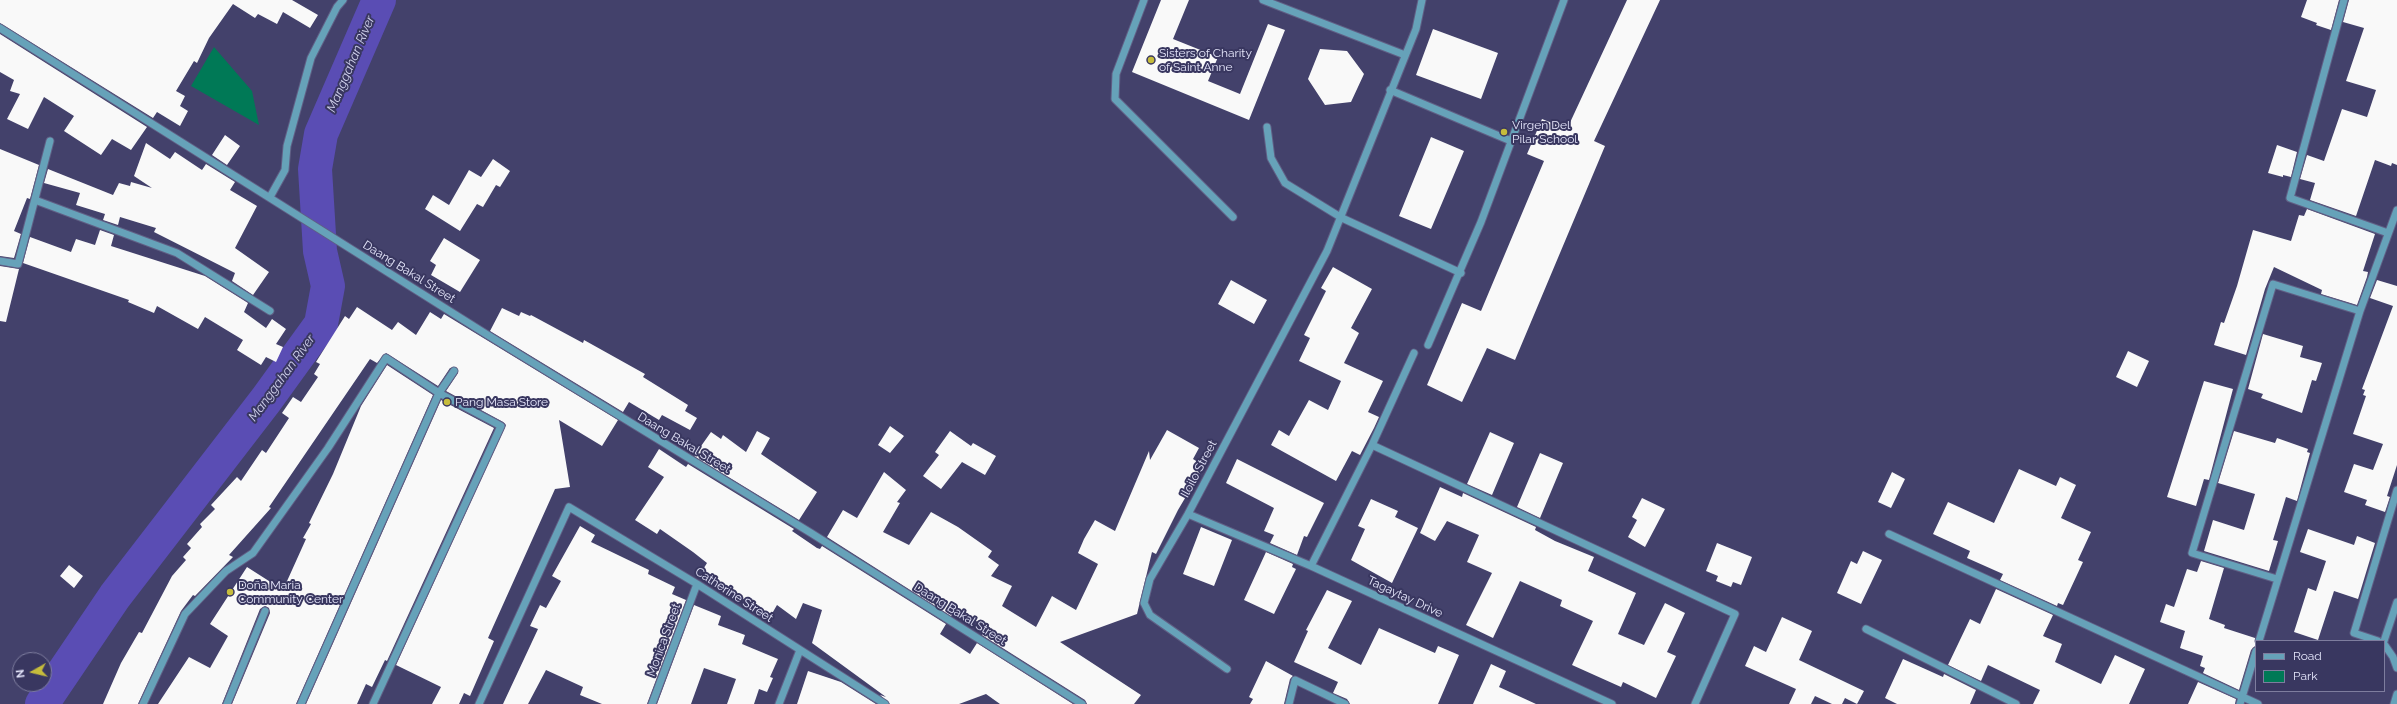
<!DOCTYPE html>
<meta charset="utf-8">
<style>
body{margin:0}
#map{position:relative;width:2397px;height:704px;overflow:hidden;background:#43416b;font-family:Raleway,sans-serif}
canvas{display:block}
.legend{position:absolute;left:2255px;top:640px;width:130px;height:52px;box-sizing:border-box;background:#393760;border:1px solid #7e7d9e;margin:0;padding:5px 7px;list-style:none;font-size:12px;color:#e5e6fb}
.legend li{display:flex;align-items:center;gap:8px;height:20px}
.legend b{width:20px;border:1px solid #7e7d9e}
.north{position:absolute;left:12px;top:652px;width:40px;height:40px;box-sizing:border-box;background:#393760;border:1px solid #7e7d9e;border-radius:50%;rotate:262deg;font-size:11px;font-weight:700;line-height:16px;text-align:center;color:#e5e6fb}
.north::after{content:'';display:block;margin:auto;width:14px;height:18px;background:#c6bc3c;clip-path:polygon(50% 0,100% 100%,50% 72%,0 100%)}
</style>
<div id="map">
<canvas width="2397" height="704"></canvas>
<ul class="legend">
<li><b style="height:5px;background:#66a2b9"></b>Road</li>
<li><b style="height:11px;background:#007956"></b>Park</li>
</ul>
<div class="north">N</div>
</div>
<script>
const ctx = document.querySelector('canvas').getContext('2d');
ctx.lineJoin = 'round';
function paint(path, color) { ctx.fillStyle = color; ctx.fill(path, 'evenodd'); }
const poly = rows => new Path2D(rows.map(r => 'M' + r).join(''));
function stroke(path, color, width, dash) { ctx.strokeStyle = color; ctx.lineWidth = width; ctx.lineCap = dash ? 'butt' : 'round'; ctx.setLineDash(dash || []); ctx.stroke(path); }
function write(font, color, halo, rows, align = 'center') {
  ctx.font = font + ' Raleway,sans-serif'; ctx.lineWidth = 4; ctx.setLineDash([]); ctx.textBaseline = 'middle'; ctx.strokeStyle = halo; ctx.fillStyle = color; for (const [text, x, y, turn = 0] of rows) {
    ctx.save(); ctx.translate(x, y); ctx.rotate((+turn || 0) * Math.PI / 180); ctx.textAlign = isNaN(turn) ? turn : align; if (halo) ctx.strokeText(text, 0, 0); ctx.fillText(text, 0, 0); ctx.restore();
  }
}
paint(poly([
 [214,47,252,91,259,125,191,86]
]), '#007956');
stroke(poly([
 [42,704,115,596,266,400,321,324,328,286,320,251,315,169,321,134,379,0]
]), '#5a4db4', 34);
paint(poly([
 [0,0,292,0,318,15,310,28,283,12,277,24,258,14,255,18,233,4,209,38,197,63,194,61,176,91,185,96,180,106,188,111,180,126,157,112,153,118,0,23],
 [1161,0,1189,0,1173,39,1218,57,1208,81,1240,94,1268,24,1285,30,1249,120,1132,72],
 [1627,0,1660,0,1594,141,1605,146,1515,360,1487,348,1462,402,1427,385,1462,303,1481,311,1544,161,1527,154,1542,119,1567,129],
 [2307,0,2339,0,2331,30,2316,25,2317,23,2301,17],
 [2349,0,2397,0,2397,165,2392,163,2391,166,2375,160,2356,216,2310,200,2315,183,2300,179,2307,155,2324,161,2342,109,2367,117,2376,90,2346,81,2364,28,2343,22],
 [1433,29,1498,53,1481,99,1416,75],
 [0,34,147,127,131,150,112,139,101,155,64,131,74,116,44,97,28,129,7,119,20,94,10,91,14,80,0,72],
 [1320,49,1347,51,1364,74,1351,102,1325,105,1308,79],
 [225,135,240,146,227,165,212,155],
 [1431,137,1464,151,1431,229,1399,216],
 [146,143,170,159,175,152,202,170,206,164,235,182,230,190,257,206,235,248,269,272,253,295,232,281,235,273,154,232,156,228,120,217,118,225,103,220,105,214,76,205,80,193,44,183,48,169,113,195,119,183,130,186,131,182,152,188,134,176],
 [2277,145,2297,152,2291,177,2283,175,2283,177,2268,173],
 [0,149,39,165,30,199,27,198,14,231,21,234,14,258,0,256],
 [493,159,510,171,500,187,496,185,483,207,477,204,460,231,425,209,433,195,449,205,469,170,481,177],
 [2307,209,2375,234,2363,271,2368,272,2367,277,2357,305,2321,294,2322,290,2274,267,2265,289,2246,355,2214,345,2221,322,2224,323,2237,286,2253,230,2291,241,2299,215,2304,216],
 [100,230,114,235,111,246,205,276,248,303,244,312,266,328,272,319,286,329,276,344,283,347,276,362,266,357,261,365,237,350,243,340,205,317,198,329,157,306,154,313,128,302,129,300,23,263,30,237,71,252,76,239,95,245],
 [444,238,480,260,460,292,431,275,436,265,430,261],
 [0,266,19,269,6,322,0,321],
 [1333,267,1372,289,1351,328,1359,333,1344,363,1383,381,1368,412,1379,417,1374,428,1360,455,1352,451,1336,481,1271,445,1279,430,1289,436,1309,400,1328,410,1341,381,1299,361,1310,338,1304,335,1326,291,1321,288],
 [1231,280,1267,300,1254,324,1218,304],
 [2377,280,2397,286,2397,465,2387,496,2390,497,2385,512,2365,505,2367,500,2344,492,2354,464,2373,470,2383,444,2353,434,2366,396,2363,395,2365,390,2362,389,2393,306,2370,298],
 [357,307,392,330,398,322,416,335,430,312,441,319,444,314,618,420,602,446,559,420,570,487,555,489,488,638,494,641,470,696,464,693,459,704,432,704,441,687,396,665,506,425,503,422,446,391,458,373,456,367,450,368,438,386,386,353,377,363,370,359,269,507,271,508,229,555,233,557,195,596,193,595,181,611,138,704,103,704,121,663,139,632,142,633,172,576,186,560,183,557,191,548,187,544,202,527,200,524,215,509,211,505,237,477,241,481,262,450,266,453,289,418,282,413,293,397,301,402,318,377,314,374,320,364,316,362,345,316,349,319],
 [502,308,519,316,521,312,530,316,531,315,583,343,584,340,645,374,643,377,688,405,685,411,697,418,690,430,662,415,659,420,629,402,623,412,490,331],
 [2263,334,2303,346,2300,357,2322,363,2316,381,2312,380,2302,413,2261,398,2263,394,2248,389],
 [2128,351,2149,361,2137,387,2116,377],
 [387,365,433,395,296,704,232,704,270,613,269,608,265,606,260,609,222,704,158,704,189,657,210,668,228,636,210,624,247,567,283,590,306,539,303,538,311,524,309,523,333,474,361,406],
 [2204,381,2233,389,2209,480,2204,479,2196,506,2167,497],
 [441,400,494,428,387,661,385,660,372,687,366,684,357,704,306,704],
 [890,426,904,436,890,453,878,445],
 [1167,430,1199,448,1193,459,1204,466,1178,510,1156,554,1152,552,1137,614,1060,642,1141,695,1134,704,1087,704,1085,700,982,635,987,628,956,608,951,616,827,537,843,510,857,518,884,472,906,490,897,502,900,503,883,532,909,545,931,512,958,527,992,551,988,557,999,565,991,576,1012,586,1002,606,1036,627,1052,596,1076,610,1098,564,1078,553,1084,539,1095,520,1115,531,1149,451,1150,460],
 [757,431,770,438,761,454,817,492,799,520,694,456,711,432,721,439,723,435,746,452],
 [950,431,971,446,973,443,996,456,985,475,962,462,941,489,923,476,939,455,935,452],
 [2234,431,2275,443,2277,438,2308,449,2307,452,2310,453,2297,501,2286,497,2273,540,2278,541,2269,571,2204,551,2213,520,2244,530,2255,494,2218,483],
 [1490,432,1514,443,1492,495,1467,484],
 [659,449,686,467,688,464,794,529,792,531,817,548,820,549,822,546,946,624,940,634,970,654,977,643,1073,704,1000,704,986,694,959,704,890,704,880,695,886,697,812,643,822,610,803,603,796,619,777,605,770,617,702,571,707,563,693,552,660,529,657,534,635,520,664,477,648,467],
 [1540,453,1563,463,1540,518,1517,507],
 [1237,459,1324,503,1307,537,1304,536,1297,555,1270,543,1274,535,1264,531,1274,508,1226,483],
 [2019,469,2056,486,2060,477,2076,485,2061,518,2091,532,2078,560,2083,562,2063,605,2058,603,2057,606,2000,580,2003,574,1967,558,1970,551,1933,534,1948,502,1994,523],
 [1892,472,1905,479,1891,508,1878,502],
 [1440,487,1462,497,1463,493,1536,527,1535,530,1555,541,1594,557,1588,571,1636,593,1618,634,1644,645,1665,603,1685,613,1667,652,1676,656,1656,698,1623,682,1621,687,1572,665,1593,621,1560,606,1562,600,1520,581,1493,638,1466,625,1492,573,1467,562,1479,535,1447,521,1435,541,1420,533],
 [1642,498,1665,509,1645,547,1628,537,1637,520,1632,517],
 [1371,499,1398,511,1395,517,1418,528,1392,583,1351,560,1365,529,1358,526],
 [580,526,595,535,591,542,649,570,648,574,675,587,672,594,686,600,647,704,602,704,580,695,583,687,546,670,528,704,503,704,538,629,530,626,540,605,546,608,561,581,552,576],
 [1201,527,1232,540,1214,586,1183,574],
 [2308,529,2354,545,2357,536,2375,543,2358,599,2334,591,2318,640,2294,632,2308,588,2316,591,2326,561,2300,552],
 [1717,543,1752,557,1741,585,1733,582,1731,587,1716,581,1718,576,1706,571],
 [1863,551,1882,560,1861,604,1837,593,1851,561,1857,564],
 [1266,552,1293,564,1292,567,1296,569,1274,614,1244,600],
 [2201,561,2224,568,2209,619,2225,625,2224,628,2255,638,2256,645,2251,650,2239,690,2203,673,2205,668,2200,666,2203,656,2180,648,2185,631,2160,622,2166,604,2174,607,2187,569,2197,572],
 [69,565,83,576,74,588,60,576],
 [1996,589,2053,615,2043,636,2062,644,2055,662,2101,684,2115,655,2145,669,2129,704,2033,704,2040,690,1988,665,1981,681,1948,665,1970,619,1980,624],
 [1327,590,1352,601,1328,648,1361,665,1379,628,1435,653,1438,646,1459,655,1438,704,1350,704,1347,699,1333,693,1338,682,1294,662,1308,631,1306,630],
 [694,605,721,616,718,625,745,635,742,644,778,659,770,677,773,678,767,692,759,689,754,704,727,704,736,679,704,668,691,704,657,704],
 [1782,617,1812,631,1799,660,1864,691,1857,704,1845,698,1842,704,1832,704,1815,696,1811,704,1789,704,1796,689,1745,666,1754,646,1766,652],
 [1903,659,1943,677,1944,674,1976,690,1970,704,1897,704,1885,698],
 [1266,661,1293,676,1290,679,1284,704,1250,704,1253,699,1249,697],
 [1491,664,1506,671,1499,687,1536,704,1473,704],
 [808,671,841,682,876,704,797,704],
 [2198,682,2236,699,2235,704,2188,704]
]), '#f9f9f9');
const minor = poly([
 [1144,0,1116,74,1115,99,1233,217],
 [1263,0,1405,55],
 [2344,0,2290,198,2388,233],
 [0,28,486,334,811,533,1082,704],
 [1390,90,1511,141],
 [1267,127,1271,158,1285,183,1342,218,1461,273],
 [270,197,285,170,287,146,311,58,337,7,343,0],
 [35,200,177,253,270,311],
 [0,261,18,264,50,141],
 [1428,345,1481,222,1564,0],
 [1372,445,1735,614,1695,704],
 [1188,514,1311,566,1612,704],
 [1889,534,2258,704],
 [1311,566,1372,445,1414,353],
 [2277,579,2192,553,2273,284,2360,311],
 [1866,629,2016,704],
 [2259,641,2360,311,2397,210],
 [2378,641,2354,633,2397,490],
 [2384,641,2397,602],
 [2384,644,2393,657,2397,668],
 [1227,669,1150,615,1144,603,1150,579,1188,514,1327,251,1416,29,1422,0],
 [143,704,185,614,226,571,253,553,328,448,386,358,439,393,501,426,373,704],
 [227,704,265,611],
 [301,704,439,393,454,371],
 [479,704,569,507,697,584,885,704],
 [652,704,697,584],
 [779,704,800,650],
 [1289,704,1295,680,1345,704],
 [2240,704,2256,651],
 [2394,704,2397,694]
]);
stroke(minor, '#605f85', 9);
stroke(minor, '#66a2b9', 7);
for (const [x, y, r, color] of [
 [1151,60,4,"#c6bc3c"],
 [1504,132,4,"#c6bc3c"],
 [447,402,4,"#c6bc3c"],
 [230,592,4,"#c6bc3c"]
]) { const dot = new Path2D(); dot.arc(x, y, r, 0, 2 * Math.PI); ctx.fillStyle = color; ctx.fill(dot); stroke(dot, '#393760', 1.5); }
write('12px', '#e5e6fb', '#393760', [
 ["Sisters of Charity",1159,53],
 ["of Saint Anne",1159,67],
 ["Virgen Del",1512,125],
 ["Pilar School",1512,139],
 ["Pang Masa Store",455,402],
 ["Doña Maria",238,585],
 ["Community Center",238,599]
], 'left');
write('12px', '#e5e6fb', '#393760', [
 ["Daang Bakal Street",409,272,32],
 ["Daang Bakal Street",684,443,31],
 ["Iloilo Street",1199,469,-62],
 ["Catherine Street",734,595,33],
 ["Tagaytay Drive",1405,597,25],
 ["Daang Bakal Street",960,614,32],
 ["Monica Street",664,640,-70]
]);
write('italic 13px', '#cfd0eb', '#393760', [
 ["Manggahan River",351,64,-67],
 ["Manggahan River",282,378,-54]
]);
</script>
